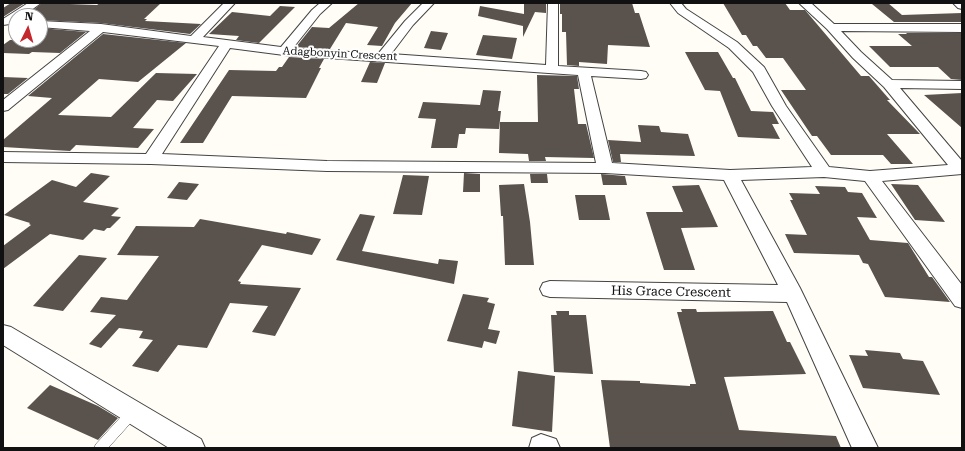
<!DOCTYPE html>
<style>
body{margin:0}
#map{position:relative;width:965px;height:451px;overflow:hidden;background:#fffdf5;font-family:"Roboto Serif",serif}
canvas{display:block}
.frame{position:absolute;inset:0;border:4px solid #111;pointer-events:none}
.north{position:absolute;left:8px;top:8px;width:40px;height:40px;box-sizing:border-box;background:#fff;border:1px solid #a0a0a0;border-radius:50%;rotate:5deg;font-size:11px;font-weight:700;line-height:16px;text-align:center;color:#111}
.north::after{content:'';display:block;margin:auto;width:14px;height:18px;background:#c4262e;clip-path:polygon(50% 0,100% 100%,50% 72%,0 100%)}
</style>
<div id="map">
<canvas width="965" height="451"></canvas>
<div class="frame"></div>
<div class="north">N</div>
</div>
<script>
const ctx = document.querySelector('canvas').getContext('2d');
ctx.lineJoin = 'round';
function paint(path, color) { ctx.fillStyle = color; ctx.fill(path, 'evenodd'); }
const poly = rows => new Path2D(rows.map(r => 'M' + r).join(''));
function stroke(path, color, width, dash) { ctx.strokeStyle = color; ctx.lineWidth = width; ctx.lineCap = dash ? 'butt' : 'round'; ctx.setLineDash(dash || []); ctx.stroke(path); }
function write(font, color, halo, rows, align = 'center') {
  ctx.font = font + ' "Roboto Serif",serif'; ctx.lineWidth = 4; ctx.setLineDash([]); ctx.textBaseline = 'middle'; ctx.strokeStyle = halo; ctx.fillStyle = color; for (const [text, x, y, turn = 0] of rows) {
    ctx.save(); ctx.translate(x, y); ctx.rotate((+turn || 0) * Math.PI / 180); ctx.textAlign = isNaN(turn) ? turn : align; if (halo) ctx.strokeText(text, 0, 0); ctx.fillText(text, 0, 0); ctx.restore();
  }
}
paint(poly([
 [11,3,25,3,3,17,3,8],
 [42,3,97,5,100,3,161,3,144,19,147,19,145,21,201,24,190,34,101,23,40,20,40,16,26,16],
 [359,3,412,3,395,23,382,46,367,45,378,27,346,23,330,49,296,47,312,27,329,28],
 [524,3,546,3,546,13,535,12,523,37,523,26,478,16,480,6,524,14],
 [560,3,632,3,635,13,639,13,650,47,608,45,607,64,579,62,579,66,567,65,566,32,562,32,562,14,560,14],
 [723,3,785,3,790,10,805,10,861,76,869,76,890,100,887,100,920,134,887,134,913,164,891,164,883,155,831,155,817,136,812,136,781,90,806,90,783,58,766,58,757,46,753,46,746,35,742,35],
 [873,3,888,3,902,15,962,13,962,22,894,22,872,4],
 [280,6,295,7,259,43,236,40,239,36,209,34,232,12,270,16],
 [40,28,86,32,60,53,32,52,29,54,3,53,3,45,10,40,40,40],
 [431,31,448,33,441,50,424,48],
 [906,33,962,33,962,80,951,79,938,67,890,67,869,46,912,46,898,34,907,34],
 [103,34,186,43,138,82,99,79,58,115,111,117,156,73,197,74,173,101,157,100,133,128,154,129,138,148,76,145,70,151,3,147,3,140,52,98,28,96],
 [483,35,517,38,512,59,476,55],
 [685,52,718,52,733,78,735,78,751,111,773,112,779,124,772,124,780,139,738,137,720,91,705,90],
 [289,57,324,59,319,68,321,68,306,98,232,96,203,143,180,143,229,70,276,71,279,67,282,67],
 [370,62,385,63,377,83,361,82],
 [537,75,577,76,579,89,574,89,578,124,586,124,594,158,545,157,546,161,529,161,528,154,499,153,500,122,538,122],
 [3,77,28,78,8,94,3,94],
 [483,90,501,91,498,111,501,111,499,129,466,128,465,134,459,134,457,148,431,148,436,119,418,118,423,102,480,105],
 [962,93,962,128,924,95],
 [638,125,659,126,661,132,688,134,695,156,620,154,621,162,613,162,608,140,641,142],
 [91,173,110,176,83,202,119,208,111,216,121,217,110,228,107,228,104,231,94,229,83,240,50,234,3,269,3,246,31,225,29,224,30,223,4,215,52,180,76,187],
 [464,173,480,174,480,192,463,192],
 [530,174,547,174,548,183,531,183],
 [601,174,625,176,627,185,603,185],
 [403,175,429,176,422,215,393,214],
 [179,182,199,184,187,200,167,198],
 [524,184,530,222,534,265,505,265,503,216,501,216,499,185],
 [891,184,918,185,945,222,915,220],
 [699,185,718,227,681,228,695,270,664,270,646,212,683,212,672,186],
 [815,186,845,187,848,192,862,193,877,218,857,217,870,240,908,243,929,277,932,277,950,302,885,297,868,264,863,263,859,255,794,253,785,234,807,235,790,200,793,200,789,193,820,194],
 [575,195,605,195,610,220,579,220],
 [360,214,375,216,362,251,438,264,439,259,458,261,454,284,336,260],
 [200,219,286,234,287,232,321,239,312,255,262,245,238,281,241,282,240,284,301,288,275,336,252,332,268,306,230,303,207,348,178,345,158,372,132,366,153,340,139,338,143,331,119,328,101,348,89,344,116,315,90,312,101,297,127,300,159,256,117,255,136,226,194,227],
 [79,255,107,258,63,311,33,306],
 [463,294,489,298,487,302,495,304,488,329,500,331,496,344,484,341,482,348,447,341],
 [681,309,696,309,697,312,773,311,787,342,790,342,806,374,724,377,739,430,836,436,841,448,610,448,601,380,640,381,640,383,690,386,690,384,696,384,677,312,682,312],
 [556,311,569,311,569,315,586,315,593,374,554,372,551,315,557,315],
 [865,350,900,353,903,359,923,361,940,395,863,388,849,355,868,356],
 [518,371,555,376,552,432,512,426],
 [50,385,98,406,118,418,98,440,27,408]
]), '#5a524d');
const service = poly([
 [132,407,136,409,138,413,136,417,108,448,94,448,96,444,128,409,132,407]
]);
const minor = poly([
 [28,3,41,3,23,16,16,16,16,21,10,24,3,25,3,19,28,3],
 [224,3,235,3,203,37,281,47,312,10,320,3,332,3,320,14,293,48,378,54,405,21,423,3,434,3,413,25,391,54,546,65,548,3,558,3,558,66,641,71,646,72,648,75,646,78,641,79,591,76,612,163,730,170,812,167,772,106,753,72,729,48,678,13,670,3,681,3,686,9,737,42,764,67,786,106,829,167,870,171,948,165,884,87,853,58,827,29,799,3,811,3,834,24,962,24,962,32,841,31,861,52,892,80,962,81,962,89,900,88,962,161,962,174,882,181,962,285,962,308,955,306,865,181,824,177,741,180,800,288,878,448,852,448,787,302,550,297,543,295,540,289,543,283,550,281,778,285,724,180,605,173,327,171,151,164,3,162,3,152,146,154,219,46,103,32,8,110,3,111,3,100,90,31,40,27,40,21,101,24,191,36,224,3],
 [230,48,284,55,578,75,596,163,327,161,162,154,230,48],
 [953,3,962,3,962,9,958,8,953,3],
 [3,325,11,327,201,439,205,448,169,448,3,345,3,325],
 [541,434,556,439,560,448,529,448,532,438,541,434]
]);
stroke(service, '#444', 1);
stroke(minor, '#444', 2);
paint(service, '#fff');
paint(minor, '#fff');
write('11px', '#111', '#fff', [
 ["Adagbonyin Crescent",340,54,3]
]);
write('13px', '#111', '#fff', [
 ["His Grace Crescent",671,292,1]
]);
</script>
